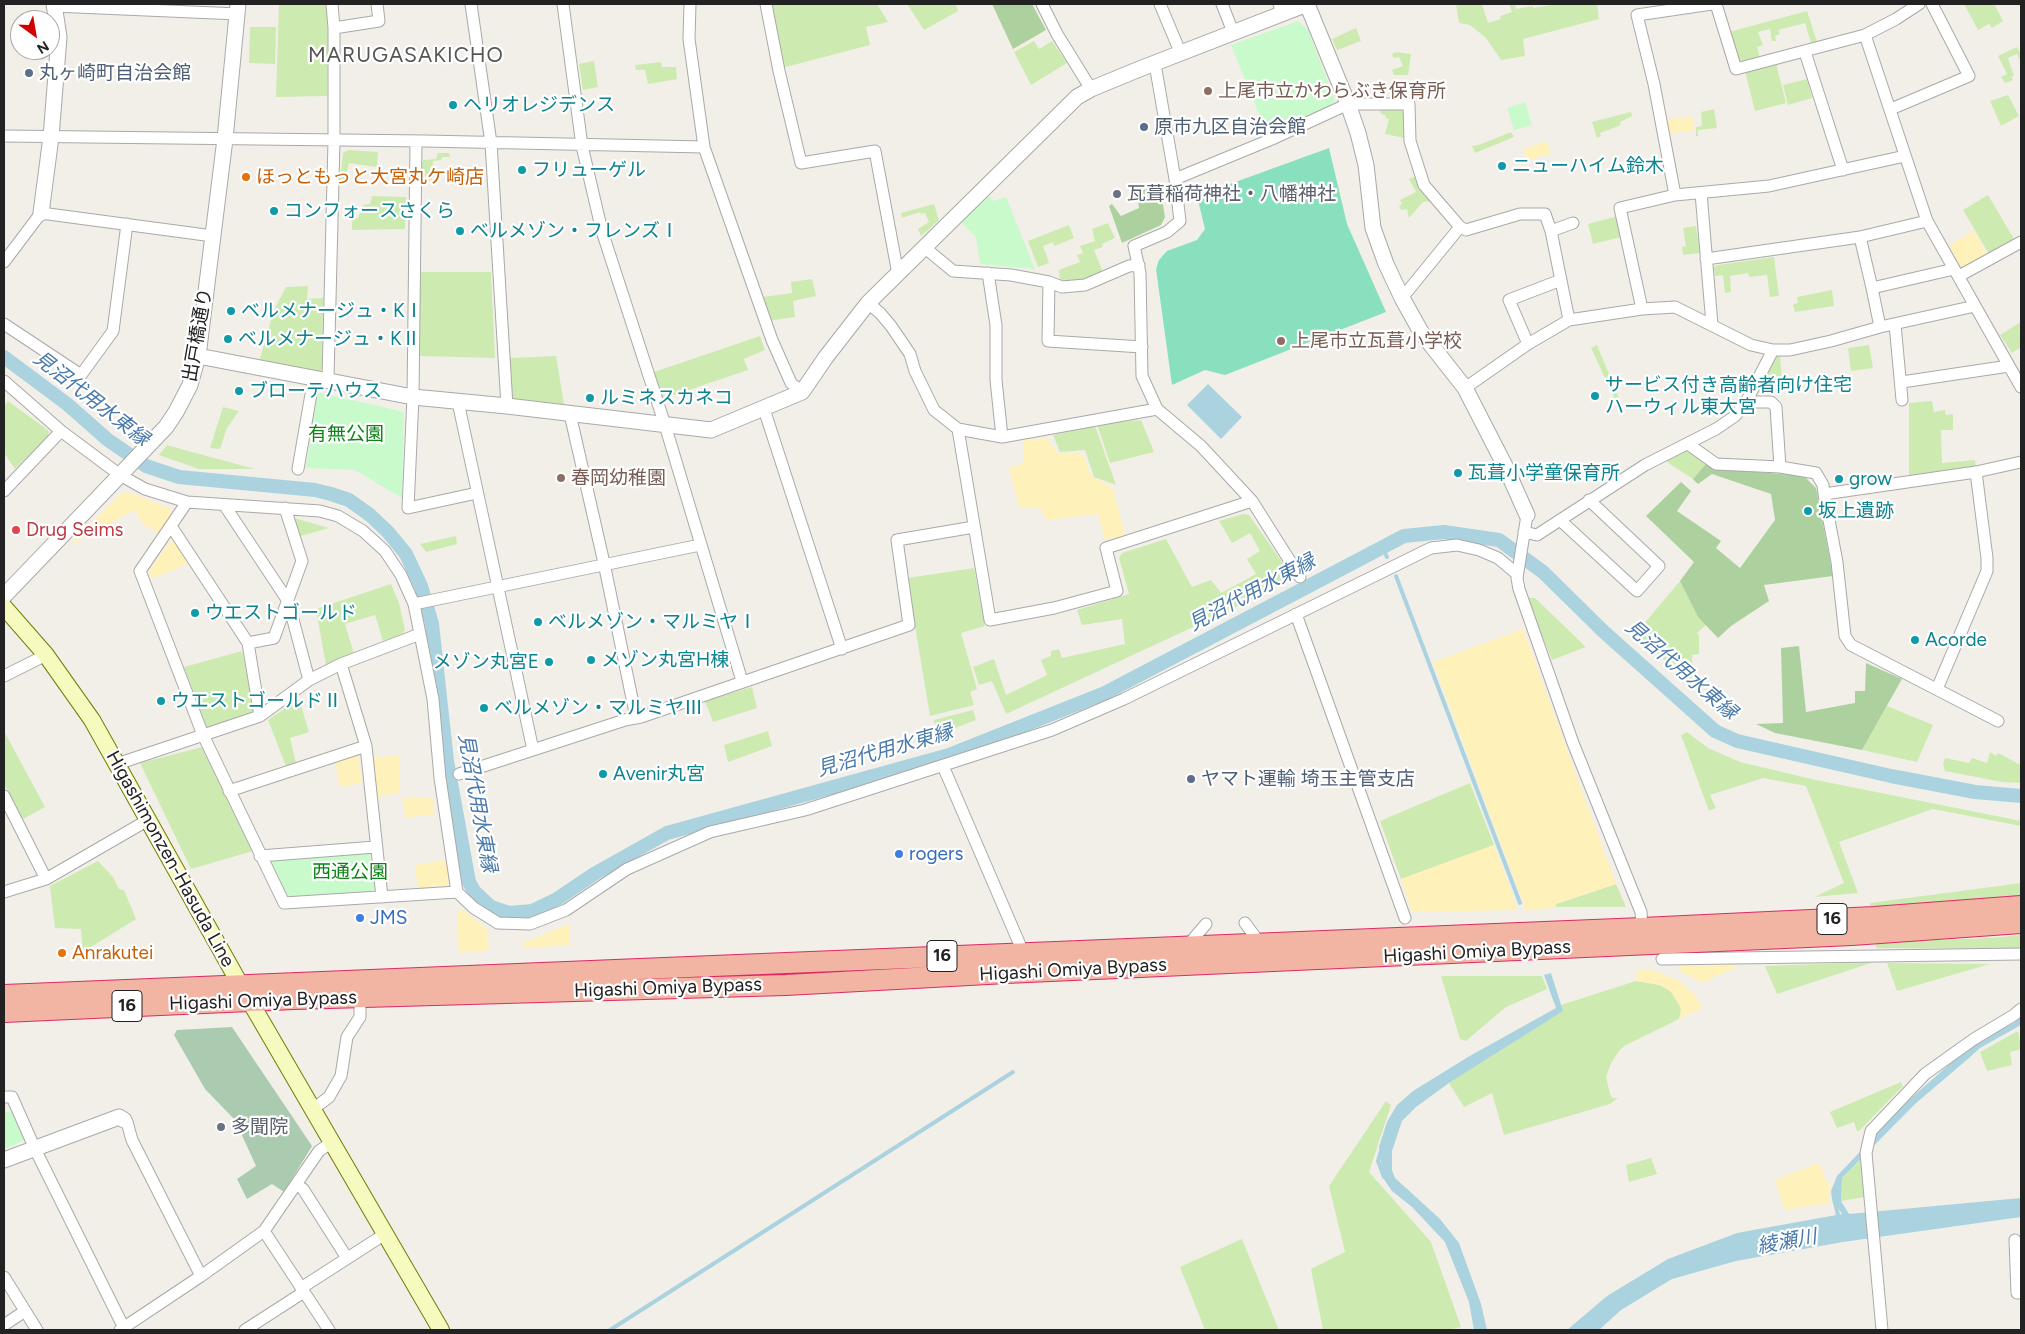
<!DOCTYPE html>
<meta charset="utf-8">
<style>
body{margin:0}
#map{position:relative;width:2025px;height:1334px;overflow:hidden;background:#f2efe9;font-family:Figtree,sans-serif}
canvas{display:block}
.frame{position:absolute;inset:0;border:5px solid #222;pointer-events:none}
.north{position:absolute;left:10px;top:10px;width:50px;height:50px;box-sizing:border-box;background:#fff;border:1px solid #a7a7a7;border-radius:50%;rotate:148deg;font-size:14px;font-weight:700;line-height:20px;text-align:center;color:#222}
.north::after{content:'';display:block;margin:auto;width:18px;height:22px;background:#d40000;clip-path:polygon(50% 0,100% 100%,50% 72%,0 100%)}
</style>
<div id="map">
<canvas width="2025" height="1334"></canvas>
<div class="frame"></div>
<div class="north">N</div>
</div>
<script>
const ctx = document.querySelector('canvas').getContext('2d');
ctx.lineJoin = 'round';
function paint(path, color) { ctx.fillStyle = color; ctx.fill(path, 'evenodd'); }
const poly = rows => new Path2D(rows.map(r => 'M' + r).join(''));
function stroke(path, color, width, dash) { ctx.strokeStyle = color; ctx.lineWidth = width; ctx.lineCap = dash ? 'butt' : 'round'; ctx.setLineDash(dash || []); ctx.stroke(path); }
function write(font, color, halo, rows, align = 'center') {
  ctx.font = font + ' Figtree,"Noto Sans JP",sans-serif'; ctx.lineWidth = 4.5; ctx.setLineDash([]); ctx.textBaseline = 'middle'; ctx.strokeStyle = halo; ctx.fillStyle = color; for (const [text, x, y, turn = 0] of rows) {
    ctx.save(); ctx.translate(x, y); ctx.rotate((+turn || 0) * Math.PI / 180); ctx.textAlign = isNaN(turn) ? turn : align; if (halo) ctx.strokeText(text, 0, 0); ctx.fillText(text, 0, 0); ctx.restore();
  }
}
paint(poly([
 [279,4,326,4,328,14,327,96,276,97],
 [770,4,877,4,888,22,866,27,870,45,782,68],
 [907,4,956,4,958,11,924,30],
 [1456,4,1482,4,1488,23,1501,19,1500,16,1512,12,1509,4,1515,4,1516,9,1533,6,1533,8,1558,4,1597,4,1599,19,1523,39,1525,56,1501,60,1486,38,1470,25,1459,23],
 [1964,4,1994,4,2003,21,1992,28,1989,24,1978,30],
 [1807,11,1817,42,1811,43,1805,23,1778,30,1780,34,1775,36,1776,41,1772,41,1770,29,1758,32,1763,45,1757,47,1760,58,1744,62,1737,59,1729,32],
 [250,27,276,27,275,64,249,63],
 [1356,28,1361,41,1337,50,1332,39],
 [1034,41,1039,49,1052,41,1067,63,1031,85,1014,52],
 [2017,47,2021,55,2021,62,2017,54,2008,58,2014,76,2011,77,2013,80,2005,83,2001,77,2007,74,1998,56],
 [1396,52,1411,54,1408,75,1394,75,1392,70,1403,66,1399,57,1394,58,1392,54],
 [594,61,598,87,583,90,579,64],
 [661,62,662,67,676,67,677,79,648,84,645,70,636,70,635,65],
 [1776,63,1786,103,1755,111,1745,71],
 [1807,79,1812,98,1788,105,1783,85],
 [2008,95,2019,116,2001,126,1990,101],
 [1380,109,1401,109,1404,113,1404,138,1385,134,1389,119,1386,118,1385,115,1381,114],
 [1714,109,1717,128,1698,130,1698,136,1696,136,1696,127,1702,126,1701,112],
 [1631,112,1632,116,1620,122,1621,125,1600,133,1601,136,1597,138,1592,122],
 [1511,132,1514,137,1475,153,1472,146,1479,145],
 [348,150,378,152,377,167,349,163,345,181,340,182,343,153],
 [438,153,449,153,450,157,442,157,441,160,433,161,432,181,420,182,423,160,436,159],
 [1416,176,1432,199,1429,202,1426,201,1422,203,1409,218,1407,209,1401,210,1399,206,1402,204,1400,200,1416,192,1409,179],
 [1988,195,2014,239,1989,254,1963,210],
 [372,196,406,197,405,229,352,230,352,219,358,218,363,205,370,204],
 [934,204,939,220,921,236,918,229,929,222,925,213,921,214,920,212,902,218,901,213],
 [1618,216,1621,237,1593,244,1588,224],
 [1108,223,1115,238,1102,244,1103,247,1094,250,1103,272,1082,281,1060,280,1059,270,1080,262,1077,255,1083,253,1080,246,1095,241,1092,229],
 [1069,225,1074,238,1054,246,1053,242,1043,246,1049,263,1038,267,1028,241],
 [1696,226,1700,253,1683,255,1682,247,1686,246,1683,228],
 [1774,257,1779,296,1770,297,1767,275,1749,277,1748,273,1730,276,1731,292,1725,293,1723,275,1715,276,1714,267,1718,265],
 [419,272,491,272,495,358,419,356],
 [812,279,816,296,793,301,795,317,768,321,762,297,792,293,791,282],
 [308,286,307,299,323,298,322,369,317,374,259,362,274,310,286,287],
 [1832,290,1834,306,1795,312,1793,304,1798,303,1797,297],
 [2021,322,2021,328,2019,330,2021,333,2021,347,2012,353,2000,335],
 [760,336,765,350,744,359,748,370,662,399,654,372],
 [1597,345,1621,403,1617,404,1591,348],
 [1869,345,1873,368,1851,371,1848,348],
 [556,356,565,410,512,401,510,358],
 [1780,356,1782,380,1764,382,1775,357],
 [8,401,49,431,48,437,15,469,4,453,4,406],
 [1932,401,1934,412,1945,410,1946,415,1953,414,1953,430,1941,430,1942,463,1975,460,1976,468,1909,477,1909,403],
 [223,407,239,411,227,428,220,449,210,448],
 [1141,420,1154,452,1110,463,1097,424],
 [1095,426,1116,485,1094,477,1085,450,1060,452,1053,435],
 [167,445,192,452,255,469,199,469,159,455],
 [1683,451,1689,451,1706,464,1693,479,1667,462,1669,458],
 [1243,514,1249,515,1292,576,1249,601,1006,714,992,681,979,685,973,667,994,659,1006,695,1047,675,1041,660,1051,656,1051,651,1059,649,1062,658,1125,644,1122,619,1082,625,1077,610,1129,594,1119,558,1122,553,1166,539,1192,587,1211,580,1221,593,1256,574,1247,559,1260,551,1250,533,1232,543,1219,521],
 [294,518,329,528,297,537,292,520],
 [456,536,457,544,426,552,420,544],
 [974,568,985,626,961,633,977,689,970,692,974,705,930,716,907,578],
 [1680,581,1698,617,1706,625,1697,633,1699,636,1699,654,1692,655,1693,687,1691,688,1637,632],
 [391,584,399,603,405,630,402,634,383,641,375,615,345,624,354,654,326,665,316,609],
 [1527,598,1535,598,1586,647,1552,660],
 [242,651,255,710,252,714,207,728,184,667],
 [752,687,757,708,713,722,705,701],
 [299,699,309,732,290,738,296,763,286,766,268,720],
 [1887,706,1933,725,1917,762,1862,750],
 [973,710,976,720,937,735,934,720],
 [4,731,45,807,23,819,4,784],
 [768,731,772,746,728,762,724,745],
 [1687,732,1708,748,1740,762,1816,780,2021,821,2021,826,1933,809,1839,842,1858,893,1814,897,1844,883,1806,786,1763,778,1710,795,1716,808,1709,811,1681,735],
 [202,747,253,851,191,869,140,763],
 [1990,752,1996,756,1998,753,2021,765,2021,783,2002,782,1945,771,1943,764,1945,758,1969,763,1972,758,1987,763],
 [1470,783,1494,845,1401,879,1380,821],
 [98,861,113,877,119,889,124,890,136,919,83,952,81,929,55,928,50,886],
 [2021,883,2021,896,1870,908,1870,903],
 [1616,884,1626,907,1556,907,1556,904],
 [2021,935,2021,949,1876,948,1876,942,1991,938],
 [1874,962,1777,994,1765,966],
 [1887,963,1990,964,1897,991],
 [1441,976,1542,976,1547,989,1506,1007,1466,1041,1460,1039],
 [1636,981,1660,985,1671,991,1681,1008,1681,1013,1679,1019,1624,1046,1619,1051,1611,1063,1606,1077,1610,1094,1613,1098,1618,1098,1610,1104,1504,1135,1492,1093,1464,1107,1449,1083,1562,1011,1561,1005],
 [2018,1031,2021,1049,2010,1052,2012,1065,1987,1071,1980,1052],
 [1901,1082,1903,1086,1859,1131,1857,1131,1854,1122,1837,1128,1830,1112],
 [1386,1101,1391,1105,1369,1172,1431,1242,1461,1327,1448,1330,1323,1330,1311,1269,1345,1252,1329,1186],
 [1651,1158,1657,1174,1629,1182,1626,1165],
 [1861,1159,1864,1197,1841,1201,1842,1178],
 [1242,1239,1279,1330,1205,1330,1180,1267]
]), '#cdebb0');
paint(poly([
 [992,4,1032,4,1046,30,1013,49],
 [1160,187,1165,217,1161,225,1122,243,1109,206,1112,204,1121,216,1139,208,1137,191],
 [1706,464,1713,468,1804,476,1816,488,1833,576,1764,585,1769,601,1731,626,1718,638,1698,617,1680,581,1694,562,1646,516,1681,482,1691,491,1677,511,1721,541,1716,548,1740,568,1775,520,1771,494,1712,474,1698,484,1693,479],
 [1799,646,1806,712,1855,703,1855,691,1865,691,1866,663,1902,679,1862,750,1775,733,1756,724,1783,723,1781,648]
]), '#add19e');
paint(poly([
 [1693,117,1694,131,1668,133,1666,122,1669,119],
 [1547,141,1551,153,1527,161,1523,149],
 [1974,231,1987,254,1964,267,1960,266,1949,245],
 [1047,438,1058,454,1083,454,1091,476,1113,488,1125,536,1105,540,1098,514,1047,520,1040,508,1019,507,1009,468,1024,463,1024,440],
 [128,492,171,509,172,515,157,534,150,526,145,527,134,510,69,546,121,493],
 [170,542,175,542,190,563,151,579,149,570],
 [1523,629,1616,884,1556,904,1556,907,1526,911,1433,662],
 [355,755,359,759,362,783,340,787,335,762],
 [399,755,399,793,378,797,373,758],
 [432,797,435,814,406,818,402,798],
 [1494,845,1518,910,1412,912,1401,879],
 [444,860,451,880,447,885,418,888,415,865],
 [463,910,487,929,489,950,459,953,457,911],
 [569,924,570,945,524,948,523,943],
 [1732,963,1737,967,1702,983,1680,971,1680,966],
 [1637,969,1649,969,1680,981,1694,994,1702,1008,1679,1019,1681,1008,1671,992,1660,985,1636,981],
 [1819,1163,1827,1183,1829,1181,1829,1203,1785,1210,1775,1180]
]), '#fff1ba');
paint(poly([
 [232,1027,312,1146,284,1192,272,1184,247,1199,237,1179,256,1166,235,1120,205,1089,174,1035,177,1030]
]), '#aacbaf');
paint(poly([
 [1298,21,1308,30,1335,100,1329,109,1267,134,1231,45],
 [1525,102,1532,125,1514,130,1507,108],
 [989,196,993,201,1006,197,1035,269,980,264,976,237,961,222],
 [317,392,404,412,402,498,355,470,306,468],
 [367,851,370,855,375,888,371,891,290,897,286,895,271,863,274,858],
 [4,1112,15,1112,27,1139,4,1149]
]), '#c8facc');
paint(poly([
 [1329,148,1347,224,1386,312,1225,375,1205,370,1172,385,1156,269,1159,260,1167,251,1197,240,1205,229,1197,196]
]), '#88e0be');
paint(poly([
 [1208,384,1242,417,1221,439,1187,405],
 [1551,973,1563,1011,1449,1083,1416,1107,1402,1121,1392,1151,1392,1170,1395,1178,1440,1219,1459,1243,1481,1304,1487,1330,1474,1330,1469,1302,1445,1242,1412,1207,1392,1191,1383,1178,1379,1147,1387,1122,1397,1105,1413,1091,1468,1057,1556,1008,1544,975],
 [2021,1016,2021,1025,1980,1048,1969,1058,1915,1104,1842,1178,1841,1201,1849,1214,2021,1198,2021,1217,1843,1242,1736,1261,1672,1279,1621,1310,1599,1330,1567,1330,1607,1296,1668,1259,1737,1233,1842,1214,1832,1199,1831,1191,1837,1176,1910,1099,1968,1048,1978,1040,2014,1023]
]), '#aad3df');
stroke(poly([
 [1382,547,1387,557],
 [1396,576,1520,903],
 [1381,1151,1378,1161,1384,1177],
 [1834,1199,1839,1219],
 [610,1330,1013,1072]
]), '#aad3df', 4);
stroke(poly([
 [4,357,67,404,108,440,146,466,179,477,315,490,331,494,349,500,370,515,388,532,406,554,421,586,432,624,447,761,469,882,474,891,491,907,509,913,532,911,557,899,594,874,667,833,949,755,1105,693,1404,536,1444,532,1499,540,1543,572,1604,632,1715,731,1737,741,1891,776,1975,792,2021,796]
]), '#aad3df', 14);
const minor = poly([
 [471,4,491,143,507,406],
 [563,4,582,146,602,231,665,425,742,681],
 [690,4,689,39,704,147,772,340,791,383,802,392],
 [766,4,779,71,801,163,875,151,898,274],
 [1042,4,1057,34,1091,89],
 [1160,4,1181,54],
 [1222,4,1233,32],
 [1279,4,1282,13],
 [1716,4,1736,69,1865,35,1896,19,1919,4],
 [54,6,238,14],
 [334,28,379,21,377,4],
 [1865,35,1927,221,2021,387],
 [1805,52,1843,170],
 [1155,64,1175,179,1180,221,1167,232,1134,246,1140,273,1142,376,1157,409,1201,446,1252,501,1300,577],
 [1891,109,1969,76,1932,4],
 [4,136,425,141,704,147],
 [416,141,413,397,408,508,477,493],
 [1175,179,1272,139,1348,104,1409,104,1410,141,1424,185,1460,227,1466,230,1520,214,1545,214,1551,231,1569,320],
 [1701,193,1712,325],
 [1675,195,1654,84,1637,15,1712,4],
 [1551,231,1573,223],
 [1860,237,1872,288,1954,269],
 [924,247,953,271,1011,275,1049,282,1062,287,1085,285,1129,266,1139,265],
 [1706,259,1860,237,1927,221],
 [4,262,41,213,213,236],
 [988,273,996,325,996,380,1002,437],
 [1959,276,2021,242],
 [1049,282,1048,341,1142,347],
 [1872,288,1880,327],
 [1402,298,1460,227],
 [868,303,880,313,891,326,910,354,915,371,934,410,958,429,1002,437,1157,409],
 [1642,309,1620,208,1675,195,1769,186,1905,156],
 [4,324,81,375,113,331,127,224],
 [1895,324,1902,400],
 [1528,344,1509,300,1561,280],
 [328,379,334,141,334,28,332,4],
 [4,381,61,431,120,475,145,489,187,502,320,511,338,516,363,531,385,551,401,575,414,604,433,699,440,778,457,892,474,908,498,923,530,924,566,910,627,869,710,832,805,810,1052,730,1124,699,1431,548,1457,545,1479,550,1498,558,1517,574],
 [1902,382,2009,366],
 [1465,388,1528,344,1569,320,1642,309,1675,307,1751,345,1773,350,1790,350,1831,341,1880,327,1975,306],
 [458,402,533,750],
 [764,409,842,649],
 [570,414,604,563,634,708,641,717],
 [958,429,990,620,1054,608,1117,591,1106,548,1252,501],
 [1688,444,1716,464,1780,467,1776,407,1771,402,1746,402],
 [1780,467,1816,473,1823,485,1824,494,1976,472,2021,462],
 [298,469,314,377],
 [4,491,61,431],
 [1824,494,1837,562,1845,636,1851,645,1998,721],
 [187,502,140,571,203,735,284,903,457,892],
 [225,506,288,601,309,680],
 [1527,515,1517,578,1519,589,1573,743,1641,912,1642,928],
 [1560,520,1637,591,1659,566,1589,500],
 [171,526,248,643,260,716],
 [1524,532,1537,535,1645,465,1716,429,1735,416,1746,402,1773,350],
 [414,604,700,545],
 [1296,614,1405,918],
 [248,643,274,638,302,561,285,508],
 [341,664,366,746,382,897],
 [4,676,46,655],
 [1937,689,1987,571,1987,558,1976,472],
 [117,764,260,716,309,680,341,664,420,634],
 [943,766,1023,952],
 [459,774,625,720,641,717,909,625,897,540,974,527],
 [229,791,366,746],
 [4,796,46,879],
 [260,856,375,847],
 [4,892,46,879,148,820],
 [1245,923,1259,942],
 [1188,945,1206,924],
 [1662,959,2021,954],
 [4,1097,12,1097,35,1149,124,1328],
 [313,1109,329,1097,341,1076,347,1037,360,1017,360,998],
 [124,1120,127,1122,132,1140,201,1276],
 [297,1185,303,1189,347,1258],
 [264,1231,329,1330],
 [2015,1240,2017,1293,2021,1293],
 [4,1277,37,1330],
 [301,1288,385,1234],
 [4,1325,25,1311],
 [120,1330,201,1276,264,1231,319,1151,332,1142],
 [245,1330,304,1292],
 [1882,1330,1866,1153,1871,1131,1925,1074,1974,1039,2014,1015,2021,1009]
]);
const tertiary = poly([
 [1307,4,1348,104,1358,133,1366,165,1373,228,1386,264,1402,298,1421,332,1465,388,1505,466,1527,515],
 [41,213,51,137,59,37,54,4],
 [198,356,413,397,507,406,711,430,802,392,826,357,868,303,1077,97,1091,89,1137,70,1307,4],
 [4,596,166,427,176,412,190,385,198,356,225,139,238,4],
 [4,1160,119,1117,124,1120]
]);
const secondary = poly([
 [4,607,46,655,92,720,241,986,441,1330]
]);
const trunk = poly([
 [4,995,1642,928,1874,917,2021,906],
 [4,1012,294,999,786,985,1006,973,1852,935,2021,923]
]);
stroke(minor, '#a9a9a9', 13);
stroke(tertiary, '#a9a9a9', 17);
stroke(secondary, '#707d05', 18);
stroke(trunk, '#dc2a67', 22);
stroke(minor, '#fff', 11);
stroke(tertiary, '#fff', 15);
stroke(secondary, '#f7fabf', 16);
stroke(trunk, '#f2b4a3', 20);
for (const [x, y, r, color] of [
 [29,73,5,"#5c6f8a"],
 [1208,91,5,"#8d6e63"],
 [453,105,5,"#0f9aa8"],
 [1144,127,5,"#5c6f8a"],
 [1502,166,5,"#0f9aa8"],
 [522,170,5,"#0f9aa8"],
 [246,177,5,"#e8710a"],
 [1117,194,5,"#6b7280"],
 [274,211,5,"#0f9aa8"],
 [460,231,5,"#0f9aa8"],
 [231,311,5,"#0f9aa8"],
 [228,339,5,"#0f9aa8"],
 [1281,341,5,"#8d6e63"],
 [239,391,5,"#0f9aa8"],
 [1595,396,5,"#0f9aa8"],
 [590,398,5,"#0f9aa8"],
 [1458,473,5,"#0f9aa8"],
 [561,478,5,"#8d6e63"],
 [1839,479,5,"#0f9aa8"],
 [1808,511,5,"#0f9aa8"],
 [16,530,5,"#e0444e"],
 [195,613,5,"#0f9aa8"],
 [538,622,5,"#0f9aa8"],
 [1915,640,5,"#0f9aa8"],
 [591,660,5,"#0f9aa8"],
 [549,662,5,"#0f9aa8"],
 [161,701,5,"#0f9aa8"],
 [484,708,5,"#0f9aa8"],
 [603,774,5,"#0f9aa8"],
 [1191,779,5,"#5c6f8a"],
 [899,854,5,"#3f7fe0"],
 [360,918,5,"#3f7fe0"],
 [62,953,5,"#e8710a"],
 [221,1127,5,"#6b7280"]
]) { const dot = new Path2D(); dot.arc(x, y, r, 0, 2 * Math.PI); ctx.fillStyle = color; ctx.fill(dot); stroke(dot, '#fff', 2); }
for (const [x, y, w] of [
 [1832,919,30],
 [942,956,30],
 [127,1006,30]
]) { const box = new Path2D(); box.roundRect(x - w / 2, y - 15.5, w, 31, 4); ctx.fillStyle = '#fff'; ctx.fill(box); stroke(box, '#222', 1); }
write('bold 18px', '#222', null, [
 ["16",1832,919],
 ["16",942,956],
 ["16",127,1006]
]);
write('19px', '#4e5e75', '#fff', [
 ["丸ヶ崎町自治会館",39,73],
 ["原市九区自治会館",1154,127],
 ["ヤマト運輸 埼玉主管支店",1201,779]
], 'left');
write('19px', '#785e54', '#fff', [
 ["上尾市立かわらぶき保育所",1218,91],
 ["上尾市立瓦葺小学校",1291,341],
 ["春岡幼稚園",571,478]
], 'left');
write('19px', '#0d838f', '#fff', [
 ["ヘリオレジデンス",463,105],
 ["ニューハイム鈴木",1512,166],
 ["フリューゲル",532,170],
 ["コンフォースさくら",284,211],
 ["ベルメゾン・フレンズⅠ",470,231],
 ["ベルメナージュ・KⅠ",241,311],
 ["ベルメナージュ・KⅡ",238,339],
 ["サービス付き高齢者向け住宅",1605,385],
 ["ハーウィル東大宮",1605,407],
 ["ブローテハウス",249,391],
 ["ルミネスカネコ",600,398],
 ["瓦葺小学童保育所",1468,473],
 ["grow",1849,479],
 ["坂上遺跡",1818,511],
 ["ウエストゴールド",205,613],
 ["ベルメゾン・マルミヤⅠ",548,622],
 ["Acorde",1925,640],
 ["メゾン丸宮H棟",601,660],
 ["メゾン丸宮E",539,662,"right"],
 ["ウエストゴールドⅡ",171,701],
 ["ベルメゾン・マルミヤⅢ",494,708],
 ["Avenir丸宮",613,774]
], 'left');
write('19px', '#c56008', '#fff', [
 ["ほっともっと大宮丸ケ崎店",256,177],
 ["Anrakutei",72,953]
], 'left');
write('19px', '#5b616d', '#fff', [
 ["瓦葺稲荷神社・八幡神社",1127,194],
 ["多聞院",231,1127]
], 'left');
write('19px', '#222', '#fff', [
 ["出戸橋通り",198,335,-80],
 ["Higashimonzen-Hasuda Line",170,859,61],
 ["Higashi Omiya Bypass",1477,952,-3],
 ["Higashi Omiya Bypass",1073,970,-3],
 ["Higashi Omiya Bypass",668,988,-2],
 ["Higashi Omiya Bypass",263,1001,-2]
]);
write('19px', '#0c8416', '#fff', [
 ["有無公園",346,434],
 ["西通公園",350,872]
]);
write('19px', '#be3a42', '#fff', [
 ["Drug Seims",26,530]
], 'left');
write('19px', '#366cbe', '#fff', [
 ["rogers",909,854],
 ["JMS",370,918]
], 'left');
write('italic 20px', '#4a7aab', '#fff', [
 ["見沼代用水東縁",91,399,38],
 ["見沼代用水東縁",1252,593,-28],
 ["見沼代用水東縁",1681,670,41],
 ["見沼代用水東縁",885,751,-16],
 ["見沼代用水東縁",477,803,80],
 ["綾瀬川",1787,1242,-10]
]);
ctx.letterSpacing = '1px';
write('21px', '#555', '#fff', [
 ["MARUGASAKICHO",406,56]
]);
ctx.letterSpacing = '0px';
</script>
